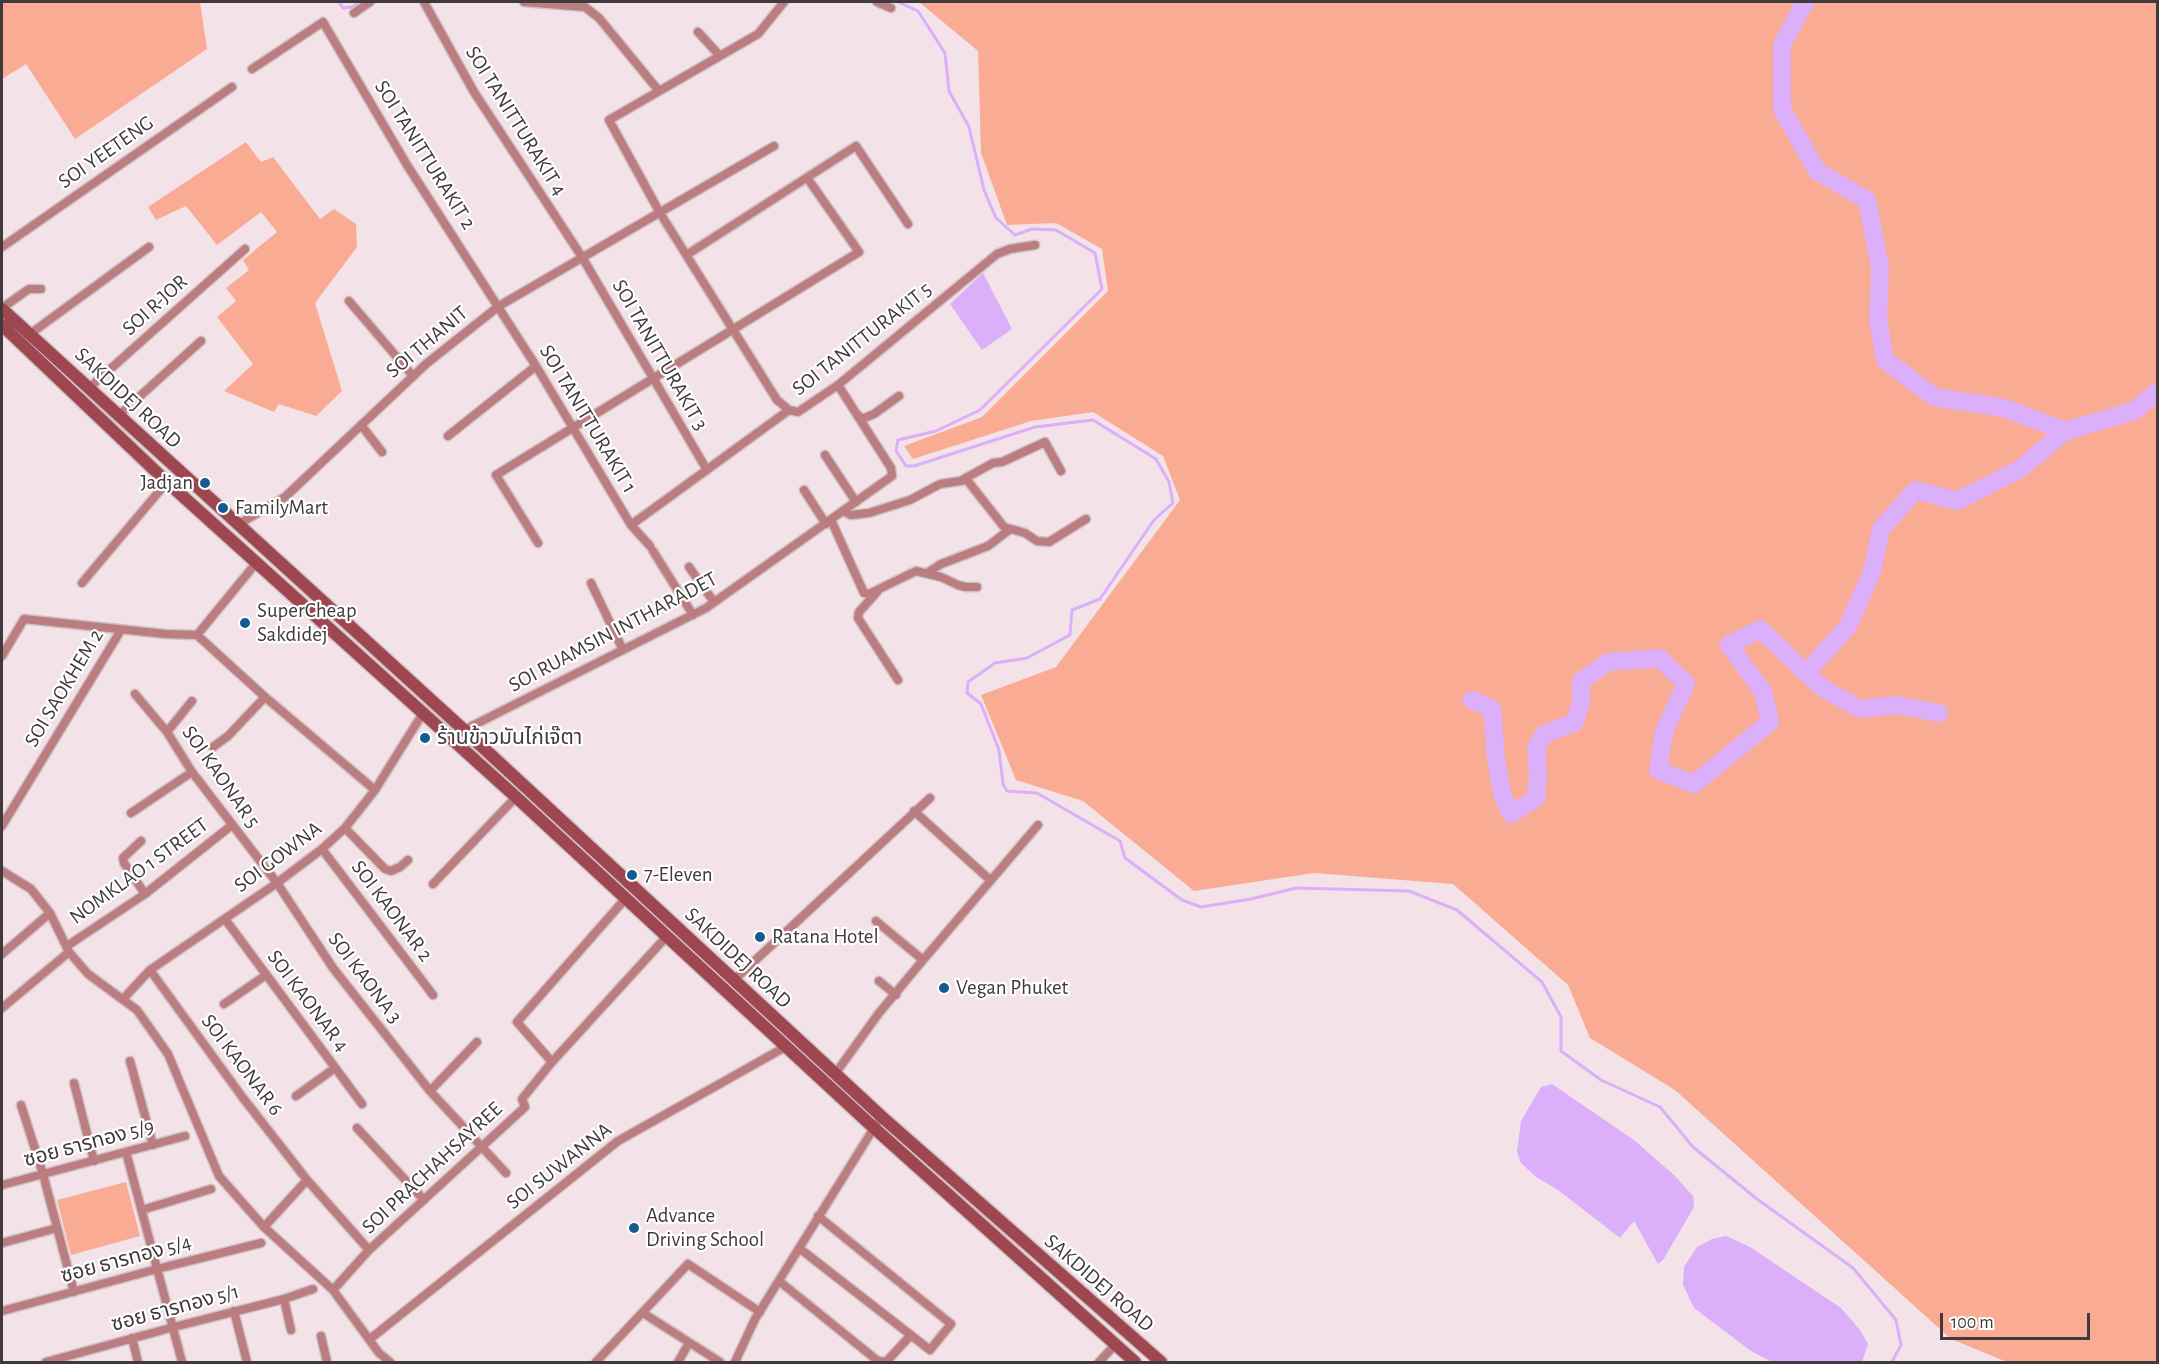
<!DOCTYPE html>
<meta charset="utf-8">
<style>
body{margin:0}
#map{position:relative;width:2159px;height:1364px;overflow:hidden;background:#f3e3e8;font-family:"Alegreya Sans",sans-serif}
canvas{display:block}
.frame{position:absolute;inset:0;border:3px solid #403a3c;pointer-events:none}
.scale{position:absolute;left:1940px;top:1313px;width:150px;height:27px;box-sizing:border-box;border:3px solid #403a3c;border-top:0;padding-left:8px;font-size:18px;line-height:21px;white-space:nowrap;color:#403a3c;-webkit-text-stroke:4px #fff;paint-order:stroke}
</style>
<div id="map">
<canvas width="2159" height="1364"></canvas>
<div class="frame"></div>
<div class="scale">100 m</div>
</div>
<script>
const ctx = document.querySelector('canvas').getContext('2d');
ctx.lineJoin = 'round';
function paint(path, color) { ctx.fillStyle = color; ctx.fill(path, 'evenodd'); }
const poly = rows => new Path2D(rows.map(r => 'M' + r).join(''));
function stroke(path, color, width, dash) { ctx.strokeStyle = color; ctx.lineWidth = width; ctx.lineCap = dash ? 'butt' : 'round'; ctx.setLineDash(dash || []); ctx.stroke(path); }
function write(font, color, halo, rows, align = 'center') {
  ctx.font = font + ' "Alegreya Sans","Noto Sans Thai",sans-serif'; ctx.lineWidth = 4.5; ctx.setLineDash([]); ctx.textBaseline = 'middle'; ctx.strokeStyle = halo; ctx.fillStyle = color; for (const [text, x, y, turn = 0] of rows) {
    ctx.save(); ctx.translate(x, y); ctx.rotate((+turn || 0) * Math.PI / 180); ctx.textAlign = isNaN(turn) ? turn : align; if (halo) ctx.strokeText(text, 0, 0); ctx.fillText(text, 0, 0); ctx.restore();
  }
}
paint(poly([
 [2,2,200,2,207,49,75,139,26,64,2,79],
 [919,2,2157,2,2157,1362,2007,1362,1951,1339,1675,1090,1590,1038,1568,985,1453,884,1314,873,1194,891,1083,801,1016,780,981,695,1056,667,1180,500,1163,456,1093,412,1031,421,913,459,904,446,982,417,1108,291,1102,249,1056,223,1007,225,981,153,978,51],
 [246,142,261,162,273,157,320,219,334,209,356,224,357,247,315,303,342,391,316,416,279,404,274,412,224,391,253,364,217,317,236,301,226,288,249,270,243,260,277,232,261,212,217,245,186,206,156,220,148,207],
 [126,1182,140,1236,71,1255,57,1200]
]), '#f9ab93');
paint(poly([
 [983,273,1012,329,982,350,950,304],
 [1552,1084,1634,1140,1675,1176,1693,1196,1694,1207,1663,1260,1658,1264,1634,1221,1620,1238,1558,1190,1536,1177,1521,1163,1517,1152,1521,1121,1541,1087],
 [1726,1236,1750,1247,1841,1308,1860,1330,1868,1344,1862,1362,1772,1362,1751,1351,1694,1308,1683,1285,1684,1267,1697,1247,1712,1239]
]), '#dbaffa');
stroke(poly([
 [339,2,343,8,352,7,360,2],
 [898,2,918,11,945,53,949,91,969,127,984,190,996,218,1015,235,1032,229,1056,230,1095,253,1102,289,980,410,936,431,898,440,896,451,906,466,914,466,1035,427,1093,420,1156,459,1169,482,1173,503,1154,520,1100,599,1072,610,1070,635,1027,658,995,663,968,682,967,693,981,704,999,750,1003,784,1007,791,1037,793,1120,841,1125,858,1182,900,1201,907,1251,899,1296,888,1409,891,1457,910,1542,982,1561,1017,1561,1051,1601,1080,1660,1107,1693,1147,1757,1199,1853,1268,1896,1320,1901,1345,1892,1362]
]), '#dbaffa', 3);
stroke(poly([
 [1805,2,1782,45,1782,109,1817,171,1867,200,1880,268,1878,319,1885,360,1934,397,2004,408,2065,431],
 [1806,673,1824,689,1860,709,1897,705,1939,713],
 [1472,700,1492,709,1496,758,1502,794,1511,814,1536,798,1538,771,1536,748,1544,734,1574,723,1581,703,1581,681,1608,662,1659,658,1686,683,1664,732,1658,770,1694,784,1770,722,1763,692,1729,645,1760,629,1806,673,1848,626,1872,572,1881,529,1916,490,1957,501,2020,469,2065,431,2134,411,2158,391]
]), '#dbaffa', 18);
const street = poly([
 [424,2,474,92,582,257,707,470],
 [524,2,585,7,599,18,659,91],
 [784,2,758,34,609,120,660,213,777,400,789,410,798,412,838,385,997,254,1010,249,1035,245],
 [877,2,891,8],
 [354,13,370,2],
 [698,32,720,56],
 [252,69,323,22,407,165,536,366,631,525,650,546],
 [2,247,232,87],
 [688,254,856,146,908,224],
 [349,301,413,376],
 [2,308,29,289,41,289],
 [30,334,149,247],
 [89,388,245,249],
 [858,415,862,419,874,414,899,396],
 [118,416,201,341],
 [361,425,382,452],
 [448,436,536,366],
 [825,455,856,502],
 [962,480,993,463,1002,462,1045,442,1061,471],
 [804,490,826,524],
 [843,511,851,515,869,513,910,500,940,484,967,480,1004,527,1025,533,1037,541,1049,542,1086,519],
 [831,520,864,593,869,594,916,571,941,577,958,585,966,587,977,587],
 [237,525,285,497,426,364,499,306,774,146],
 [631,525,789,410],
 [538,543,496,475,859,252,808,179],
 [653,551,693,615],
 [689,567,714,602],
 [927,573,941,564,988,546,1009,530],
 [82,583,167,482],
 [591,583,623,650],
 [877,592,859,612,858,618,898,680],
 [197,635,265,697,375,790],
 [197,635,257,562],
 [2,656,24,619,166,634,197,635],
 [135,694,167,732,192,772,277,883,333,968,430,1091,506,1173],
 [464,730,706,608,892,476,891,468,838,385],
 [167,732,192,701],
 [213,747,228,736,265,697],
 [914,811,990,880],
 [131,813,192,772],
 [2,826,121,630],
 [345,828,385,869,391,871,400,867,408,860],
 [141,841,123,858,124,863,145,894],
 [322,849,433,995],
 [2,871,31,889,50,913,69,952,88,974,137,1010,168,1054,219,1176,264,1227,333,1290,379,1353,390,1362],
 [433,884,516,797],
 [225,919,362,1104],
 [876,921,923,960],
 [67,946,145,894,232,825],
 [2,954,50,913],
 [150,970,243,1098,307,1180,369,1250],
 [733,981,930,798],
 [879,981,896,995],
 [123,999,150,970,277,883,322,849,345,828,375,790,423,713],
 [224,1004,266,975],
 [2,1008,69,952],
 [130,1061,153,1145],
 [552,1062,517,1022,626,898],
 [835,1074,879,1013,923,960,1038,825],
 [74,1083,94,1161],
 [430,1091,477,1042],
 [296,1096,335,1068],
 [21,1105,43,1174,74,1292],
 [357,1128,424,1200],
 [126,1152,182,1362],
 [2,1185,185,1136],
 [142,1210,211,1189],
 [264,1227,307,1180],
 [2,1243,57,1228],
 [799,1248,930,1350,951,1324,818,1216],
 [779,1281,878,1361,886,1362,911,1335],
 [333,1290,369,1250,525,1107,522,1099,552,1062,667,936],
 [284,1299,291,1330],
 [2,1311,157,1269,261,1243],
 [234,1311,247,1362],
 [643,1313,720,1362],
 [321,1336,327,1362],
 [132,1338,138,1362],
 [370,1339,618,1141,787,1046],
 [46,1362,174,1327,284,1299,313,1289],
 [596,1362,688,1264,760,1312],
 [678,1362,689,1343],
 [735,1362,755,1319,877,1123],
 [1099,1362,1115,1345]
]);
const secondary = poly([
 [2,309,464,730,882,1117,1161,1362],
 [2,325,167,482,516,797,873,1127,1135,1362]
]);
stroke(street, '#cfc1c6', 11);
stroke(secondary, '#cfc1c6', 15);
stroke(street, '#bb7d80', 8);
stroke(secondary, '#9f4750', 12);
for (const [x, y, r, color] of [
 [205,483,6,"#125c90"],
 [223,508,6,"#125c90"],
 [245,623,6,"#125c90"],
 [425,738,6,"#125c90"],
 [632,875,6,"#125c90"],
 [760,937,6,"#125c90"],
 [944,988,6,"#125c90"],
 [634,1228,6,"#125c90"]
]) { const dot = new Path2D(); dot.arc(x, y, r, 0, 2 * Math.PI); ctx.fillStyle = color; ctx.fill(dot); stroke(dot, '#fff', 2); }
write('21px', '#403a3c', '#fff', [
 ["SOI TANITTURAKIT 4",516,121,58],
 ["SOI YEETENG",106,152,-35],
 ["SOI TANITTURAKIT 2",425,155,58],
 ["SOI R-JOR",155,305,-42],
 ["SOI TANITTURAKIT 5",862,339,-38],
 ["SOI THANIT",427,342,-40],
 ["SOI TANITTURAKIT 3",660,355,60],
 ["SAKDIDEJ ROAD",128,398,43],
 ["SOI TANITTURAKIT 1",588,419,59],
 ["SOI RUAMSIN INTHARADET",613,632,-28],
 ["SOI SAOKHEM 2",64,688,-59],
 ["SOI KAONAR 5",221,777,55],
 ["SOI GOWNA",278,857,-37],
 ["NOMKLAO 1 STREET",139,871,-36],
 ["SOI KAONAR 2",392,911,53],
 ["SAKDIDEJ ROAD",738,958,43],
 ["SOI KAONA 3",365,978,53],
 ["SOI KAONAR 4",308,1001,53],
 ["SOI KAONAR 6",242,1065,53],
 ["ซอย ธารทอง 5/9",89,1143,-15],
 ["SOI SUWANNA",559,1166,-38],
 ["SOI PRACHAHSAYREE",432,1168,-43],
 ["ซอย ธารทอง 5/4",126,1259,-15],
 ["SAKDIDEJ ROAD",1099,1283,41],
 ["ซอย ธารทอง 5/1",175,1308,-15]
]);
write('21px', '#403a3c', '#fff', [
 ["Jadjan",193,483,"right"],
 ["FamilyMart",235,508],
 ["SuperCheap",257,611],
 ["Sakdidej",257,635],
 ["ร้านข้าวมันไก่เจ๊ตา",437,738],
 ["7-Eleven",644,875],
 ["Ratana Hotel",772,937],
 ["Vegan Phuket",956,988],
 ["Advance",646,1216],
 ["Driving School",646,1240]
], 'left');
</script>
